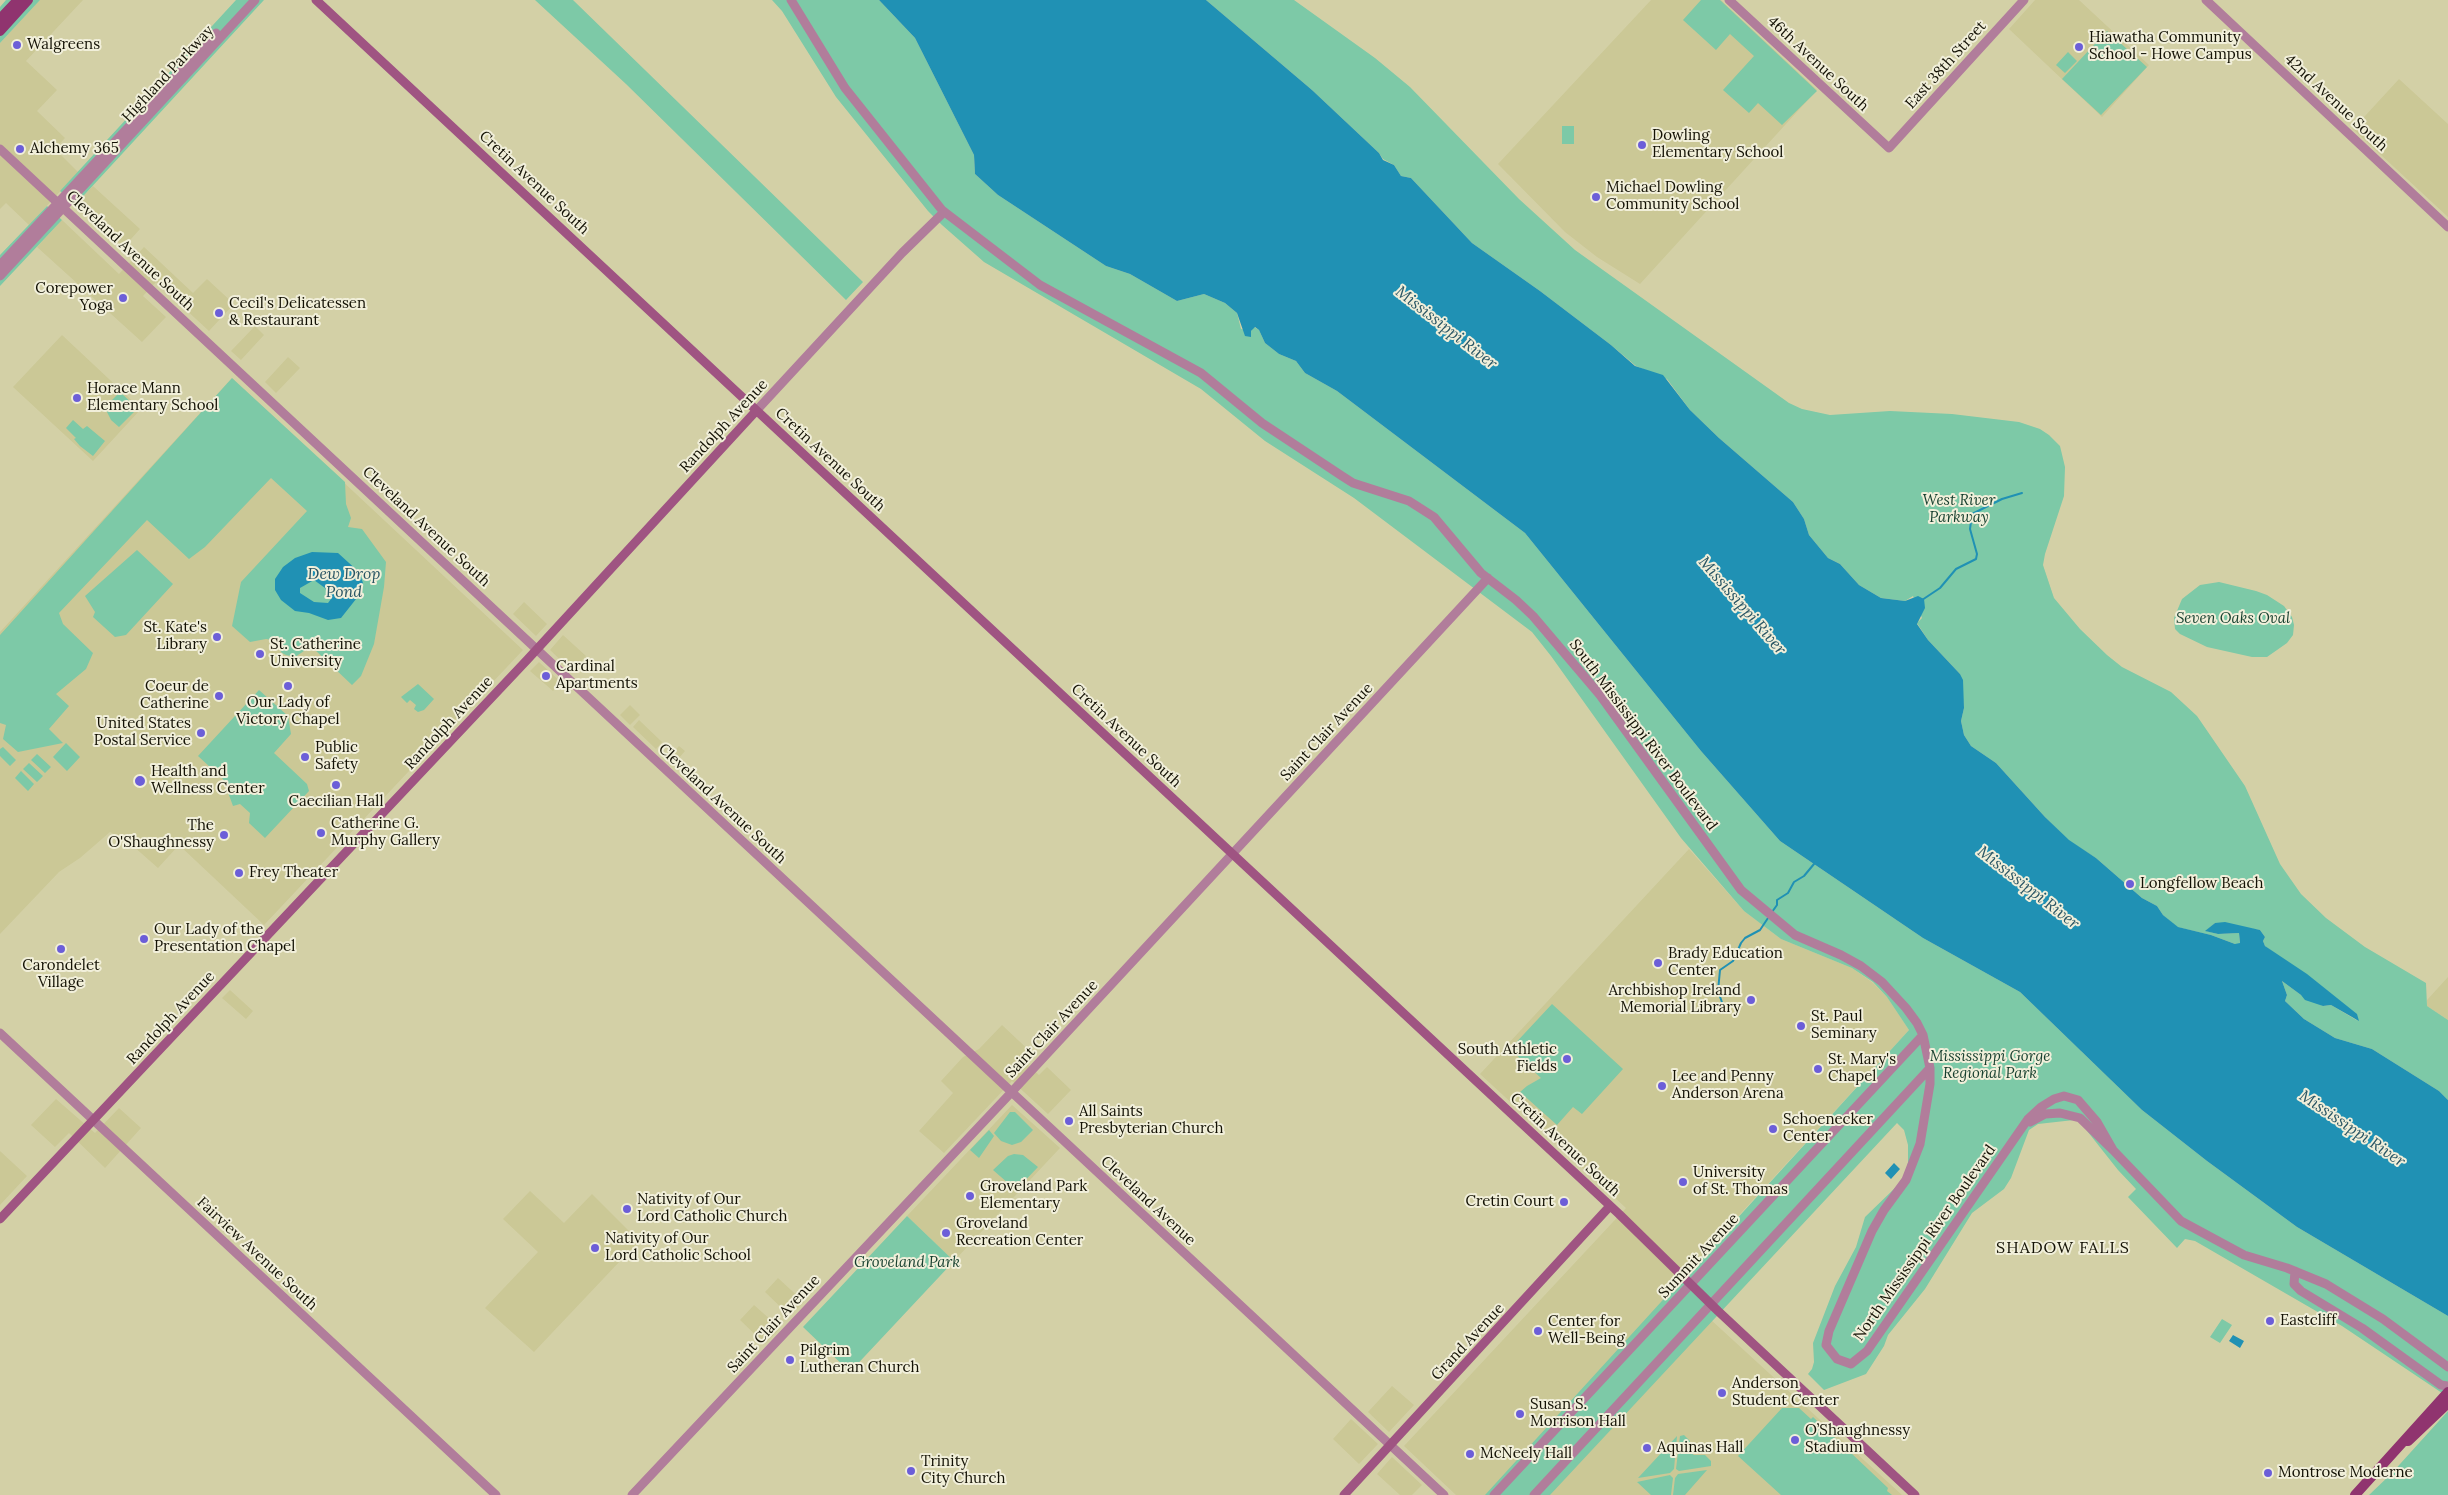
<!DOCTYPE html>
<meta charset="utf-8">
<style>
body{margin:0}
canvas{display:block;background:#d3d0a6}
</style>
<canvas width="2448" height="1495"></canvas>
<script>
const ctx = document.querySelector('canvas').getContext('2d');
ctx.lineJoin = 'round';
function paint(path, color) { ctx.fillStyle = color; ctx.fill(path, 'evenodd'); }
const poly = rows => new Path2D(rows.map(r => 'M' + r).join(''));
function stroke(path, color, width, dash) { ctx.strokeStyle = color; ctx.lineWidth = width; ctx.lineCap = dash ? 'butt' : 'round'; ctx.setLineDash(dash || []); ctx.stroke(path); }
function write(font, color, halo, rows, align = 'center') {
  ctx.font = font + ' Lora,serif'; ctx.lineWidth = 4; ctx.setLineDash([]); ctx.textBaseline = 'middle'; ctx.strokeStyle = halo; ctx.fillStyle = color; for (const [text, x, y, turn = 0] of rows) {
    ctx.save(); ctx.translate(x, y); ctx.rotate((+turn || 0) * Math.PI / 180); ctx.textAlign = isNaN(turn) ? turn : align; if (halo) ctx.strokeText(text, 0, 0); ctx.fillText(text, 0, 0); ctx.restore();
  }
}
paint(poly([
 [40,0,83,0,26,61,57,90,37,111,65,138,55,149,78,172,29,225,6,203,0,209,0,43],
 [1651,0,1721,0,1817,90,1640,284,1597,257,1565,232,1498,164],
 [2035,0,2079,0,2149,65,2102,117,2009,29],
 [2399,79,2448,124,2448,217,2353,129],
 [93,186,140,229,122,249,75,205],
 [62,220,119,274,144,247,193,293,207,279,234,304,209,331,156,282,143,296,166,317,142,342,37,247],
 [255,326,264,335,241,360,231,351],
 [62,335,141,409,93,461,13,387],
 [288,357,300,368,276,393,265,382],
 [232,378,523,650,264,925,179,845,158,868,133,846,110,832,80,858,59,872,0,934,0,632],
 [524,602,547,624,536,636,513,614],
 [563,635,586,656,572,671,550,650],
 [539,662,561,682,553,691,530,671],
 [630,705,640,715,630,725,620,715],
 [639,720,662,742,656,749,633,727],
 [679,746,685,751,673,765,667,759],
 [1689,849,1744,911,1781,939,1852,968,1873,983,1887,997,1909,1030,1674,1286,1902,1495,1456,1495,1404,1446,1626,1208,1480,1074],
 [2448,977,2448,1020,2427,1006,2427,1000],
 [230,990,253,1011,246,1019,222,998],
 [1002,1025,1035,1056,1027,1064,1039,1075,1047,1067,1071,1090,1048,1114,1012,1081,944,1153,919,1131,953,1093,941,1081,963,1057,979,1049],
 [56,1099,95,1133,119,1108,141,1128,105,1168,69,1133,55,1147,31,1125],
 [1012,1105,1060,1148,954,1261,907,1216],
 [0,1151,27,1176,0,1205],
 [530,1191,564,1223,592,1194,639,1241,534,1352,485,1308,538,1252,503,1219],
 [778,1278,804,1302,790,1316,765,1292],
 [754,1305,780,1328,765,1344,740,1320],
 [1392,1386,1414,1405,1389,1432,1368,1412],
 [1351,1419,1378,1444,1359,1464,1333,1439],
 [1392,1457,1422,1485,1412,1495,1400,1495,1377,1474]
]), '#cbc896');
paint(poly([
 [6,0,40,0,0,43,0,7],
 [236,0,264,0,75,205,60,191],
 [535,0,573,0,863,282,846,300,626,84],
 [772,0,879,0,915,38,974,155,975,174,998,195,1106,266,1130,274,1177,301,1204,294,1225,303,1237,313,1241,329,1251,331,1254,327,1259,330,1265,343,1279,354,1296,361,1305,373,1337,391,1525,533,1701,751,1780,841,1923,938,2020,992,2142,1110,2207,1161,2297,1227,2448,1316,2448,1397,2342,1326,2195,1241,2185,1239,2177,1248,2128,1197,2136,1189,2118,1170,2080,1122,2074,1120,2038,1124,2029,1130,2011,1178,2004,1189,1972,1213,1925,1289,1888,1335,1884,1346,1866,1374,1824,1390,1808,1374,1812,1369,1814,1362,1813,1343,1835,1286,1856,1247,1865,1217,1896,1187,1904,1176,1908,1163,1908,1145,1904,1130,1897,1123,1550,1495,1485,1495,1909,1030,1887,997,1873,982,1852,968,1781,939,1744,911,1681,838,1551,656,1532,632,1354,498,1265,441,1201,389,984,262,942,225,928,211,836,97,782,11],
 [1206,0,1294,0,1375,58,1410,87,1519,199,1575,250,1789,403,1802,409,1830,415,1890,411,1952,414,2019,422,2040,429,2049,435,2060,446,2065,467,2064,496,2045,554,2043,565,2054,598,2080,629,2107,655,2122,667,2171,692,2197,716,2245,786,2280,864,2301,894,2326,918,2365,947,2426,983,2427,1006,2448,1020,2448,1100,2439,1091,2372,1049,2335,1038,2304,1019,2285,1001,2287,995,2282,981,2301,995,2323,1006,2331,1005,2358,1021,2265,946,2263,941,2265,937,2260,930,2215,923,2206,931,2218,934,2239,933,2240,944,2235,944,2211,935,2177,927,2163,915,2157,906,2142,898,2096,858,2069,841,2045,817,1996,763,1971,746,1964,735,1961,721,1964,708,1960,674,1928,640,1917,623,1922,618,1913,596,1905,601,1881,598,1859,585,1840,564,1828,558,1809,535,1804,519,1793,502,1719,438,1690,410,1667,379,1636,366,1611,345,1540,291,1472,243,1411,178,1401,176,1394,165,1383,159,1379,153,1312,90],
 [1701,0,1720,0,1817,91,1782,125,1758,103,1749,113,1723,90,1754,56,1730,34,1716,50,1683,20],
 [2107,31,2147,67,2101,115,2062,79],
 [2068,52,2077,61,2065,73,2056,65],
 [1562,126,1574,126,1574,144,1562,144],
 [47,206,62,220,0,286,0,255],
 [232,378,345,482,346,504,351,518,348,527,362,529,386,562,384,587,374,644,361,676,352,685,314,649,307,649,295,657,286,655,282,653,273,640,266,639,250,642,232,626,241,582,307,511,271,478,205,547,189,559,147,520,59,613,63,624,93,653,86,669,56,694,69,706,49,729,63,743,18,752,3,739,6,725,0,723,0,635],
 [120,392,135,406,136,410,119,427,111,420,107,412,110,402],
 [73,420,83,429,87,426,105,441,93,456,80,446,74,439,76,438,66,428],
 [137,550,173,584,126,635,115,637,93,617,95,612,85,596],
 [2219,582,2256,591,2267,595,2284,606,2292,617,2294,625,2293,635,2287,643,2267,657,2252,657,2207,647,2180,634,2175,629,2174,618,2182,599,2200,585],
 [418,684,434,699,424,710,418,712,414,709,416,705,410,700,407,703,401,697],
 [259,690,288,716,291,734,274,753,307,784,309,791,265,838,249,823,250,813,240,804,233,806,223,779,198,756],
 [66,743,80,757,67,771,53,757],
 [3,747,16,760,10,766,0,756,0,749],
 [37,754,51,767,45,773,31,760],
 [29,763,43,776,37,782,23,769],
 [21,771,34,784,28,791,15,778],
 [1552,1004,1623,1069,1582,1114,1573,1107,1557,1125,1520,1092,1527,1086,1541,1078,1510,1049],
 [1010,1112,1015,1112,1033,1130,1021,1142,1012,1145,1001,1141,994,1133],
 [989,1130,994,1136,992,1139,979,1158,970,1150],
 [1014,1154,1023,1155,1038,1167,1016,1190,993,1170,1008,1156],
 [907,1216,954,1261,850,1372,803,1327],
 [2222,1319,2232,1325,2220,1343,2210,1337],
 [1782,1408,1799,1408,1811,1419,1813,1417,1888,1488,1887,1491,1892,1495,1781,1495,1738,1456],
 [2448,1411,2448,1495,2369,1495,2391,1474],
 [1684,1435,1690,1441,1691,1453,1694,1455,1705,1455,1711,1461,1711,1466,1679,1471,1676,1469,1680,1436],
 [1677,1436,1674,1469,1670,1473,1638,1478],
 [1707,1470,1685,1495,1673,1495,1675,1478,1678,1474],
 [1670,1475,1673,1478,1671,1495,1651,1495,1637,1482]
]), '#7dc9a7');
paint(poly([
 [879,0,1206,0,1312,90,1379,153,1383,160,1394,165,1401,176,1411,178,1472,243,1540,291,1611,345,1635,366,1663,375,1690,410,1719,438,1793,502,1804,519,1809,535,1828,558,1840,564,1859,585,1881,598,1905,601,1918,596,1924,599,1925,608,1917,624,1928,640,1960,674,1963,680,1964,708,1961,721,1964,735,1971,746,1996,763,2045,817,2069,840,2096,858,2142,898,2157,906,2163,915,2178,927,2211,935,2235,944,2240,943,2239,933,2218,934,2205,931,2215,923,2225,922,2260,930,2265,937,2263,941,2265,946,2307,974,2357,1014,2359,1021,2331,1005,2323,1006,2305,1000,2301,995,2282,981,2287,995,2285,1001,2304,1019,2335,1038,2372,1049,2439,1091,2448,1100,2448,1316,2297,1227,2207,1161,2142,1110,2020,992,1923,938,1780,841,1701,751,1525,533,1337,391,1305,373,1296,361,1279,354,1265,343,1259,330,1255,327,1251,331,1251,337,1245,336,1237,313,1225,303,1204,294,1177,301,1130,274,1106,266,998,195,975,174,974,155,915,38],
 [312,552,338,553,359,572,363,583,360,594,341,618,328,620,309,613,295,611,281,600,275,590,275,579,283,567,295,558],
 [314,580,325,588,331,599,328,603,314,602,300,593,300,588],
 [1894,1163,1900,1169,1891,1179,1885,1173],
 [2233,1335,2244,1341,2240,1348,2229,1341]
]), '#2091b4');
stroke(poly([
 [1922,600,1940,588,1956,569,1976,559,1977,554,1970,529,1972,514,2002,499,2022,493],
 [1772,912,1777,905,1777,900,1788,893,1794,882,1804,876,1814,864],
 [1724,1008,1718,991,1720,970,1733,961,1741,943,1745,938,1760,930,1768,918]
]), '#2091b4', 2);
stroke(poly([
 [791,0,845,88,942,210,1040,285,1201,373,1262,423,1342,476,1353,483,1409,501,1434,517,1481,573,1516,600,1533,616,1600,695,1741,890,1795,935,1841,955,1861,966,1882,982,1906,1008,1917,1023,1923,1035,1930,1068,1930,1084,1920,1144,1906,1180,1884,1210,1872,1231,1829,1331,1826,1345,1837,1359,1851,1364,1867,1351,2028,1119,2041,1107,2054,1099,2064,1096,2078,1100,2097,1122,2113,1150],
 [1729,0,1889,148,2024,0],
 [2206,0,2448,227],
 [0,149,1444,1495],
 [0,265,216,33],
 [0,276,255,0],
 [756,411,902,253,944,212],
 [0,1033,496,1495],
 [2030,1122,2045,1114,2060,1113,2080,1118,2113,1150,2181,1221,2244,1255,2287,1268,2326,1284,2383,1319,2448,1367],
 [2295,1271,2294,1284,2301,1291,2362,1328,2441,1385,2448,1386],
 [632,1495,1007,1097,1488,578],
 [1494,1495,1923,1035],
 [1534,1495,1930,1068]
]), '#b17d9b', 9);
stroke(poly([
 [316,0,1619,1214,1718,1311,1915,1495],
 [0,1219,527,660,756,411],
 [1344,1495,1610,1206]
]), '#9f5482', 9);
stroke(poly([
 [0,19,18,0],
 [0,31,28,0],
 [2408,1441,2448,1403],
 [2355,1495,2448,1392]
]), '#90346f', 10);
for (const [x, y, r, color] of [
 [17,45,5,"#6c5ed8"],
 [2079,47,5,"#6c5ed8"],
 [1642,145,5,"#6c5ed8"],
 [20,149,5,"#6c5ed8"],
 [1596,197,5,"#6c5ed8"],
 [123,298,5,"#6c5ed8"],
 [219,313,5,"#6c5ed8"],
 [77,398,5,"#6c5ed8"],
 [217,637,5,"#6c5ed8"],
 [260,654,5,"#6c5ed8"],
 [546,676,5,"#6c5ed8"],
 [288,686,5,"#6c5ed8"],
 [219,696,5,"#6c5ed8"],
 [201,733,5,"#6c5ed8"],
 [305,757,5,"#6c5ed8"],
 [140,781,6,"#6c5ed8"],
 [336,785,5,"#6c5ed8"],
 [321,833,5,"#6c5ed8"],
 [224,835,5,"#6c5ed8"],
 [239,873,5,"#6c5ed8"],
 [2130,884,5,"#6c5ed8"],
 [144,939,5,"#6c5ed8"],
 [61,949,5,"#6c5ed8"],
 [1658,963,5,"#6c5ed8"],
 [1751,1000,5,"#6c5ed8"],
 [1801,1026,5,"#6c5ed8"],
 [1567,1059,5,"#6c5ed8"],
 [1818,1069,5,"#6c5ed8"],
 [1662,1086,5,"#6c5ed8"],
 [1069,1121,5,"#6c5ed8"],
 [1773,1129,5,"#6c5ed8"],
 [1683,1182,5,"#6c5ed8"],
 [970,1196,5,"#6c5ed8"],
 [1564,1202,5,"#6c5ed8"],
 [627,1209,5,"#6c5ed8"],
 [946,1233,5,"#6c5ed8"],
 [595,1248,5,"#6c5ed8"],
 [2270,1321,5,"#6c5ed8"],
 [1538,1331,5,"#6c5ed8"],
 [790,1360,5,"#6c5ed8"],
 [1722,1393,5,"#6c5ed8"],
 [1520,1414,5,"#6c5ed8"],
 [1795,1440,5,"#6c5ed8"],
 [1647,1448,5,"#6c5ed8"],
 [1470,1454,5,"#6c5ed8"],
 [911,1471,5,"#6c5ed8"],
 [2268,1473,5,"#6c5ed8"]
]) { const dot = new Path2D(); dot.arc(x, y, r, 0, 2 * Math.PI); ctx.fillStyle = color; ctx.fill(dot); stroke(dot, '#f1efda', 2); }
write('15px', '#131104', '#f1efda', [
 ["Hiawatha Community",2089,38],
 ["School - Howe Campus",2089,55],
 ["Walgreens",27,45],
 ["Dowling",1652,136],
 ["Elementary School",1652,153],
 ["Alchemy 365",30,149],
 ["Michael Dowling",1606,188],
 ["Community School",1606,205],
 ["Corepower",113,289,"right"],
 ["Yoga",113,306,"right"],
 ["Cecil's Delicatessen",229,304],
 ["& Restaurant",229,321],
 ["Horace Mann",87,389],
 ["Elementary School",87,406],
 ["St. Kate's",207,628,"right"],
 ["Library",207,645,"right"],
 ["St. Catherine",270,645],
 ["University",270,662],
 ["Cardinal",556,667],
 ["Apartments",556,684],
 ["Coeur de",209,687,"right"],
 ["Catherine",209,704,"right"],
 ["Our Lady of",288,703,"center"],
 ["Victory Chapel",288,720,"center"],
 ["United States",191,724,"right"],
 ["Postal Service",191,741,"right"],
 ["Public",315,748],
 ["Safety",315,765],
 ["Health and",151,772],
 ["Wellness Center",151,789],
 ["Caecilian Hall",336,802,"center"],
 ["Catherine G.",331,824],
 ["Murphy Gallery",331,841],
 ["The",214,826,"right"],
 ["O'Shaughnessy",214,843,"right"],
 ["Frey Theater",249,873],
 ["Longfellow Beach",2140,884],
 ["Our Lady of the",154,930],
 ["Presentation Chapel",154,947],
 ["Brady Education",1668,954],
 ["Center",1668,971],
 ["Carondelet",61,966,"center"],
 ["Village",61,983,"center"],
 ["Archbishop Ireland",1741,991,"right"],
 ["Memorial Library",1741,1008,"right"],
 ["St. Paul",1811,1017],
 ["Seminary",1811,1034],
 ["South Athletic",1557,1050,"right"],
 ["Fields",1557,1067,"right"],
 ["St. Mary's",1828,1060],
 ["Chapel",1828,1077],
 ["Lee and Penny",1672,1077],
 ["Anderson Arena",1672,1094],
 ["All Saints",1079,1112],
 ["Presbyterian Church",1079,1129],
 ["Schoenecker",1783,1120],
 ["Center",1783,1137],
 ["University",1693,1173],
 ["of St. Thomas",1693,1190],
 ["Groveland Park",980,1187],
 ["Elementary",980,1204],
 ["Nativity of Our",637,1200],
 ["Lord Catholic Church",637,1217],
 ["Cretin Court",1554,1202,"right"],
 ["Groveland",956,1224],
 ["Recreation Center",956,1241],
 ["Nativity of Our",605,1239],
 ["Lord Catholic School",605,1256],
 ["Eastcliff",2280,1321],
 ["Center for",1548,1322],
 ["Well-Being",1548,1339],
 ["Pilgrim",800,1351],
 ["Lutheran Church",800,1368],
 ["Anderson",1732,1384],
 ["Student Center",1732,1401],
 ["Susan S.",1530,1405],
 ["Morrison Hall",1530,1422],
 ["O’Shaughnessy",1805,1431],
 ["Stadium",1805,1448],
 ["Aquinas Hall",1657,1448],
 ["McNeely Hall",1480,1454],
 ["Trinity",921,1462],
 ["City Church",921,1479],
 ["Montrose Moderne",2278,1473]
], 'left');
write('15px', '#131104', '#f1efda', [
 ["46th Avenue South",1818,64,43],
 ["East 38th Street",1946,65,-48],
 ["Highland Parkway",168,74,-47],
 ["42nd Avenue South",2336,103,43],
 ["Cretin Avenue South",534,183,43],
 ["Cleveland Avenue South",130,251,43],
 ["Randolph Avenue",724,426,-47],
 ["Cretin Avenue South",830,460,43],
 ["Cleveland Avenue South",426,527,43],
 ["Randolph Avenue",449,723,-47],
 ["Saint Clair Avenue",1327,732,-47],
 ["South Mississippi River Boulevard",1643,735,53],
 ["Cretin Avenue South",1126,736,43],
 ["Cleveland Avenue South",722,804,43],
 ["Randolph Avenue",171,1018,-47],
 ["Saint Clair Avenue",1052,1029,-47],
 ["Cretin Avenue South",1565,1145,43],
 ["Cleveland Avenue",1148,1201,43],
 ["North Mississippi River Boulevard",1925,1243,-55],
 ["Fairview Avenue South",257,1254,43],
 ["Summit Avenue",1699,1256,-47],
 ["Saint Clair Avenue",774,1324,-47],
 ["Grand Avenue",1468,1342,-47]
]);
write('italic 15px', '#143e2d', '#f1efda', [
 ["West River",1959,501],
 ["Parkway",1959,518],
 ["Seven Oaks Oval",2233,619],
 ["Mississippi Gorge",1990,1057],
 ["Regional Park",1990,1074],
 ["Groveland Park",907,1263]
]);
write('italic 16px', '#295564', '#f1efda', [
 ["Mississippi River",1446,328,38],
 ["Dew Drop",344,574],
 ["Pond",344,592],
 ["Mississippi River",1742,606,49],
 ["Mississippi River",2028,888,38],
 ["Mississippi River",2352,1129,34]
]);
ctx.letterSpacing = '1px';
write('16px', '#131104', '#f1efda', [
 ["SHADOW FALLS",2063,1248]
]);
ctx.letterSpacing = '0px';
</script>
